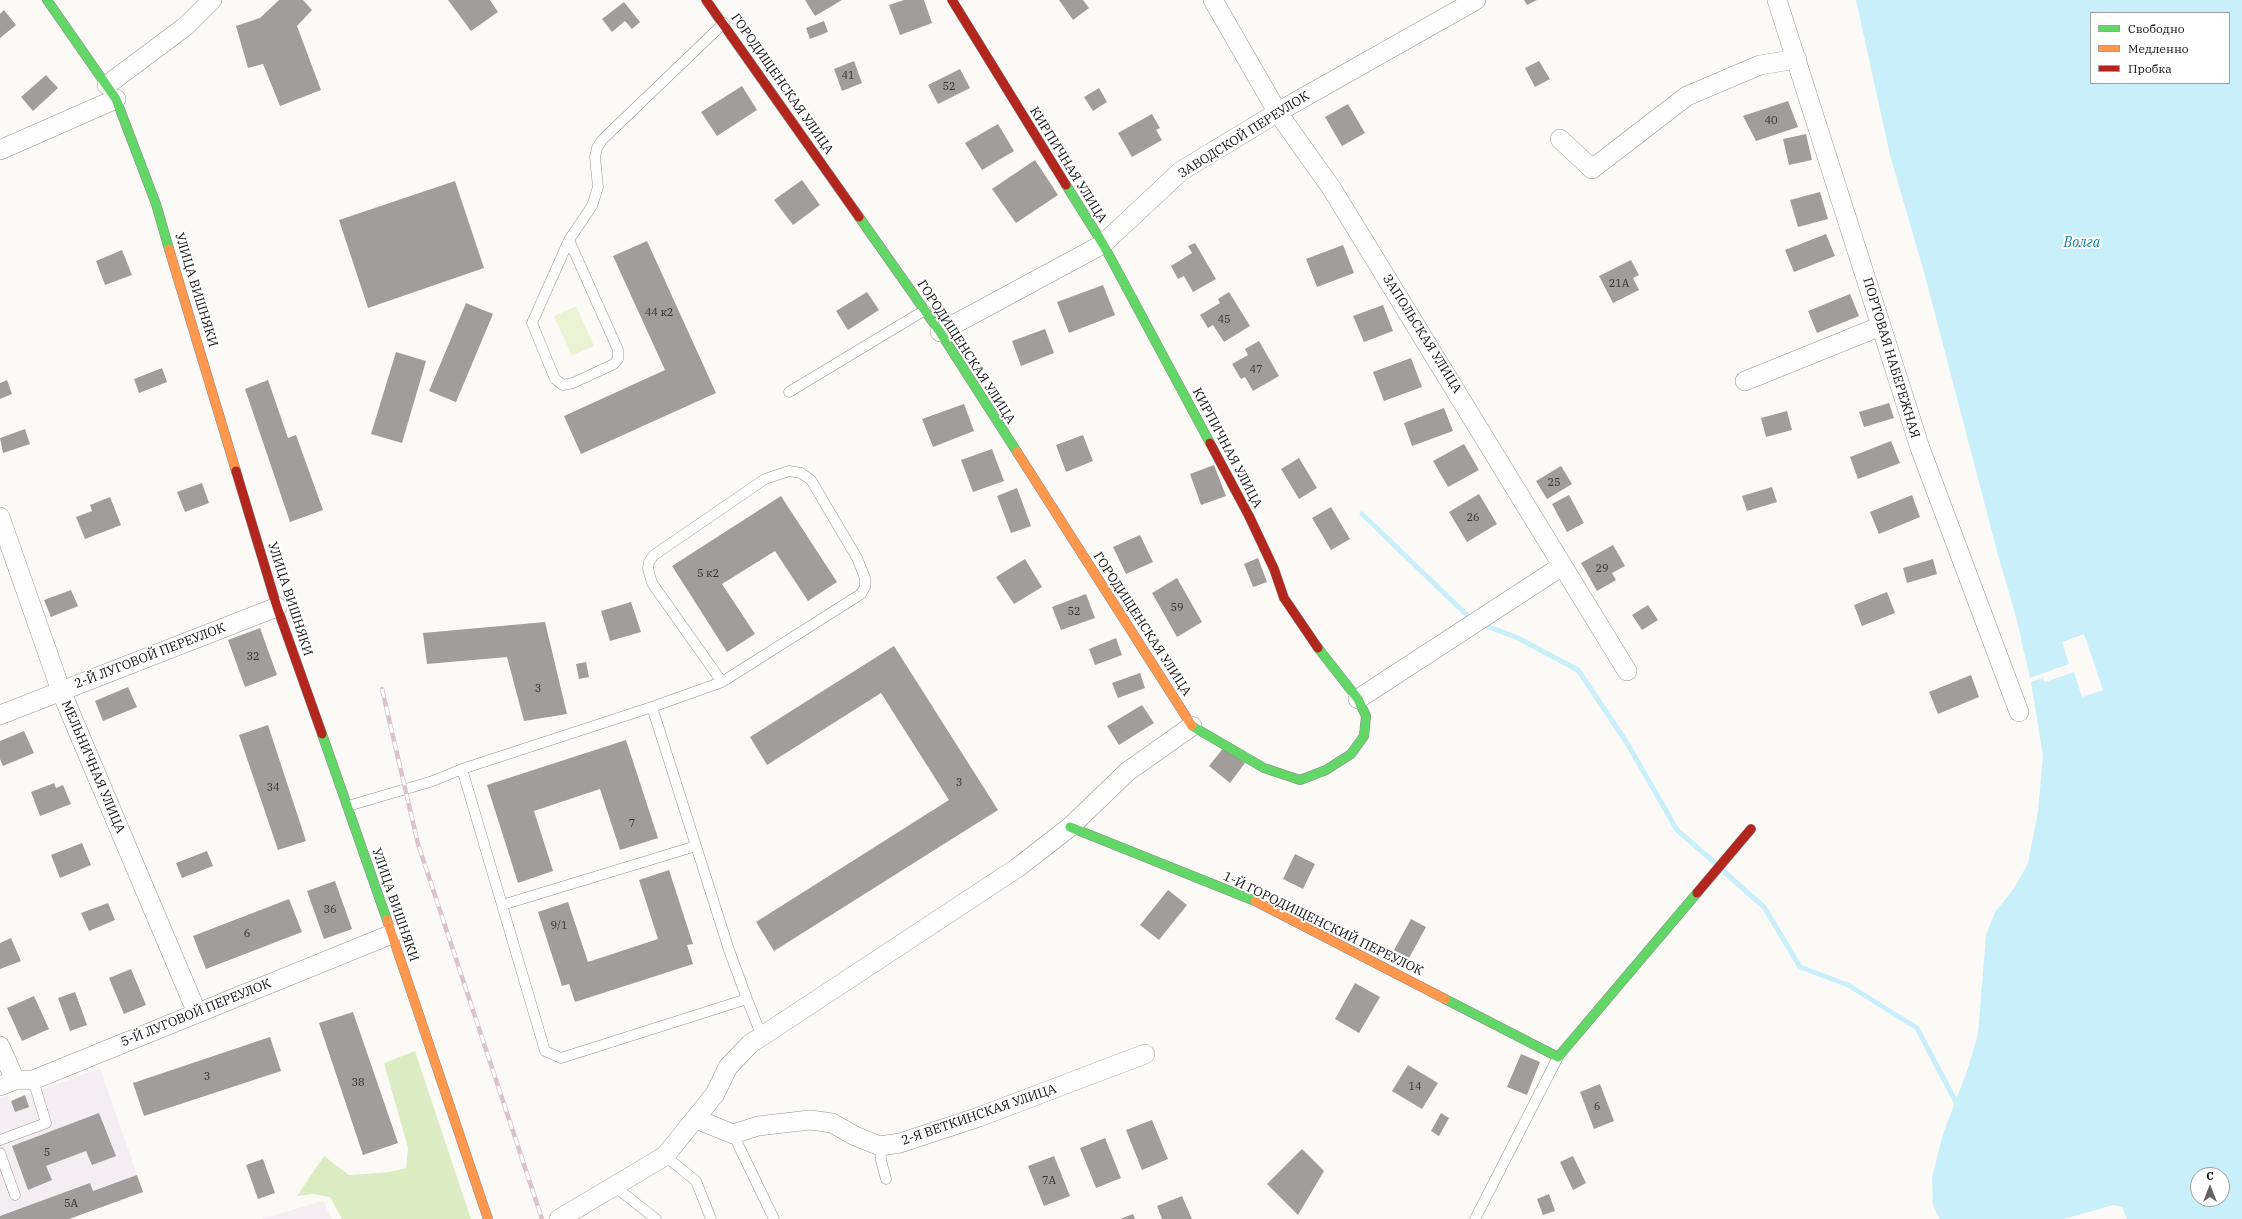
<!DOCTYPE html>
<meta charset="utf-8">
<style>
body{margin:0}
#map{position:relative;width:2242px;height:1219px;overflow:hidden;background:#fcfaf7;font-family:"IBM Plex Serif",serif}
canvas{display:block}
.legend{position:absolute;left:2090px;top:12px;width:140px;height:72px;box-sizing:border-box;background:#fff;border:1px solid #9f9f9f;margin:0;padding:5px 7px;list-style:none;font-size:12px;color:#101010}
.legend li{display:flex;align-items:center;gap:8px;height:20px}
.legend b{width:20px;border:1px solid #9f9f9f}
.north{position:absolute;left:2190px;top:1167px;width:40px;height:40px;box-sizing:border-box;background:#fff;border:1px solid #9f9f9f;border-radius:50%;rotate:0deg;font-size:11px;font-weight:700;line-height:16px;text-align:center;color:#101010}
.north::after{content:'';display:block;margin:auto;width:14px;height:18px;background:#636261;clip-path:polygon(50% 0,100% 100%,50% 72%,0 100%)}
</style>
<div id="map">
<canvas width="2242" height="1219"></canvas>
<ul class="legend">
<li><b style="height:5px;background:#63d668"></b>Свободно</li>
<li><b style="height:5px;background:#ff974d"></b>Медленно</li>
<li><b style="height:5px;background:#b3261e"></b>Пробка</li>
</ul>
<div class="north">С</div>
</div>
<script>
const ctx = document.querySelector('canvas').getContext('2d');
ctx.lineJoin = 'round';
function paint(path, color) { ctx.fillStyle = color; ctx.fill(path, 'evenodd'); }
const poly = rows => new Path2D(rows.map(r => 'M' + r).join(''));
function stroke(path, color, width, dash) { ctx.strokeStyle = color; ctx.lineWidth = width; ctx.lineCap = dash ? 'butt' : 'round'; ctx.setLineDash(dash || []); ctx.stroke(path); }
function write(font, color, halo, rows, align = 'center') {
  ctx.font = font + ' "IBM Plex Serif",serif'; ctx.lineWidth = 4; ctx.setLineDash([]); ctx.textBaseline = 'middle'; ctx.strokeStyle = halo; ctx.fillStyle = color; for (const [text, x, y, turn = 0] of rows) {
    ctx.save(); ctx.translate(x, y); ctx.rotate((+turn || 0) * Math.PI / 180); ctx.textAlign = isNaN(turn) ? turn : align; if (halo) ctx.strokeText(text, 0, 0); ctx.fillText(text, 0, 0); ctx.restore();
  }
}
paint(poly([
 [100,1068,143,1192,69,1219,0,1219,0,1098,9,1095,11,1101],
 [323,1201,332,1219,261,1219]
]), '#f4eef3');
paint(poly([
 [576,306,594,346,572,356,554,316]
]), '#eaf3d4');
paint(poly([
 [415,1051,471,1219,342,1219,330,1197,313,1194,297,1196,324,1156,349,1175,390,1172,406,1168,408,1148,384,1063]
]), '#dcecc2');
paint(poly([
 [1856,0,2242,0,2242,1219,2127,1219,2122,1207,2113,1205,2064,1219,1940,1219,1933,1206,1932,1177,1943,1134,1967,1071,1978,1034,1986,935,1995,912,2015,887,2028,863,2038,811,2043,756,2031,682,2016,617,1998,555,1924,272,1890,155],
 [2091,13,2229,13,2229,83,2091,83],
 [2198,1175,2222,1175,2222,1199,2198,1199]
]), '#c9effa');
paint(poly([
 [2084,634,2103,690,2082,697,2074,672,2045,682,2043,678,2031,682,2030,678,2069,664,2062,642]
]), '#fcfaf7');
stroke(poly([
 [1362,514,1472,620],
 [1481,624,1516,637,1578,670,1627,743,1677,830,1715,863],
 [1722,870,1764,907,1800,967,1848,985,1917,1028,1958,1106]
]), '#c9effa', 5);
paint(poly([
 [279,0,303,0,312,10,297,26,321,90,280,106,263,64,248,68,236,26,260,18],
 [448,0,490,0,498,12,471,31],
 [805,0,842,0,815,16],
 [904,0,924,0,932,23,900,35,889,5],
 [1059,0,1083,0,1089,8,1073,20],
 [1524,0,1537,0,1527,5],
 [624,2,640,22,632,29,625,21,612,32,602,19],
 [4,10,16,25,0,38,0,14],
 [824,21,828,32,810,39,806,28],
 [854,61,862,83,842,91,834,69],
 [1539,61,1550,79,1535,87,1525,68],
 [960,69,970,88,938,104,928,85],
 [46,75,58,88,33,111,21,97],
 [742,86,757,110,717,136,701,112],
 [1099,88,1107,102,1093,111,1084,97],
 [1788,101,1798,127,1756,141,1743,116],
 [1348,104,1365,133,1342,146,1325,117],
 [1152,114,1160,128,1156,130,1162,140,1132,157,1118,133],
 [998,124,1014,151,982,170,965,143],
 [1806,134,1812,160,1789,165,1783,139],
 [1035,160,1058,195,1016,223,992,189],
 [802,180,820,205,793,225,774,200],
 [455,181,484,268,368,308,339,220],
 [1820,192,1828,219,1798,227,1790,200],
 [1826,234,1835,256,1794,272,1785,250],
 [647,241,716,393,581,454,564,416,665,370,613,256],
 [1195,243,1216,279,1193,292,1184,276,1178,279,1171,266,1192,253,1188,246],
 [1343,245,1354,273,1317,287,1306,259],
 [122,250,132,275,105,285,96,261],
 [1631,260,1639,275,1633,278,1639,290,1613,303,1599,276],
 [1103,285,1115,315,1069,333,1057,302],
 [867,292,879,310,848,330,836,311],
 [1229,292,1250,326,1224,342,1213,325,1208,328,1200,315,1220,303,1218,299],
 [1850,294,1859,316,1817,333,1808,311],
 [466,303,493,314,456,402,429,391],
 [1383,305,1393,331,1364,342,1353,316],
 [1045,329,1054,353,1021,366,1012,341],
 [1259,341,1279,376,1253,391,1245,377,1241,379,1232,364,1248,355,1245,349],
 [396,352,426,361,402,443,371,434],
 [1411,358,1422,387,1384,401,1373,372],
 [162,368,167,382,139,393,134,379],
 [7,380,12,394,0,399,0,383],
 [268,380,288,438,296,435,323,510,290,522,245,389],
 [1889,403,1894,418,1864,427,1859,412],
 [964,404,974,431,933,447,922,419],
 [1444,408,1453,431,1412,446,1404,423],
 [1787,411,1792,430,1766,437,1761,418],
 [25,429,30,444,3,453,0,438],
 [1083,435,1093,461,1066,472,1056,445],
 [1891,441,1900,463,1858,479,1850,457],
 [1464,444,1479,470,1448,487,1433,461],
 [992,449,1004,481,973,492,961,460],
 [1299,458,1317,488,1299,499,1281,469],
 [1214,465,1226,496,1201,505,1190,474],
 [1561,466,1572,484,1547,499,1536,481],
 [202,483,209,503,185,512,177,492],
 [1772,487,1777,502,1747,511,1742,496],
 [1017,488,1031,526,1011,533,997,496],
 [1479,494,1497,524,1467,542,1449,512],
 [1569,495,1584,523,1567,532,1552,504],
 [1912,495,1920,517,1879,534,1870,512],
 [781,496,837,582,808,601,775,551,722,584,755,634,727,652,672,566],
 [110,497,121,525,85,539,76,517,92,511,90,505],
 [1331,507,1350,539,1331,550,1312,518],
 [1140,535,1153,562,1126,574,1113,547],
 [1613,545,1625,566,1612,573,1616,580,1597,591,1581,563],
 [1258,558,1267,582,1253,587,1244,564],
 [1025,559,1042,587,1014,604,996,577],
 [1933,559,1937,574,1907,583,1903,568],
 [1177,578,1202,622,1177,637,1152,593],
 [71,590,78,606,51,617,44,600],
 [1887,592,1895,613,1862,626,1854,605],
 [1086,594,1095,618,1061,630,1052,607],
 [631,602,641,632,610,641,601,611],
 [1648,605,1658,620,1642,630,1632,615],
 [545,622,567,714,524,721,507,657,427,664,423,633],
 [260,628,277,675,245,687,228,640],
 [1116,638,1122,655,1095,665,1089,649],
 [894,646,998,810,774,951,756,922,949,800,881,693,767,765,750,737],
 [586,662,589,677,579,679,576,664],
 [1140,673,1145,688,1118,698,1112,683],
 [1971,675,1979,697,1938,714,1929,692],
 [128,687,137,707,103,721,95,701],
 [1142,705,1154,723,1119,745,1107,726],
 [268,725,306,841,278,850,239,735],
 [24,731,34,753,3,766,0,759,0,741],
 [626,740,658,838,620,850,600,789,534,811,553,871,518,883,487,785],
 [1224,747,1245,763,1230,783,1209,766],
 [54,783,56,788,63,785,71,804,40,816,31,792],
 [82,843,91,865,60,878,51,855],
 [207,851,213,866,182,878,176,863],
 [1295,854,1315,864,1303,889,1283,879],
 [669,870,693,944,687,945,693,964,575,1002,569,984,562,986,538,912,568,902,588,962,658,939,639,880],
 [335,881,352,929,324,939,307,891],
 [1168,890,1187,905,1159,940,1140,925],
 [289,899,302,932,206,969,193,936],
 [108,903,115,920,89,931,81,913],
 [1411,919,1426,927,1409,958,1394,950],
 [11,938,21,961,0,969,0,943],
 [131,969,146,1005,124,1014,109,978],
 [1355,983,1380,997,1359,1033,1335,1019],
 [75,992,87,1025,70,1031,58,998],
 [34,996,49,1029,22,1041,7,1008],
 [353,1012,398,1143,363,1155,319,1023],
 [270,1037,281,1071,144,1116,133,1083],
 [1521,1054,1540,1062,1527,1095,1507,1087],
 [1408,1065,1438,1083,1422,1109,1392,1091],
 [1600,1084,1614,1121,1594,1129,1580,1092],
 [25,1095,29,1107,15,1112,11,1101],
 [99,1113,116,1156,92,1165,86,1151,46,1166,52,1180,28,1190,12,1146],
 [1441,1113,1449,1118,1439,1136,1431,1131],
 [1152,1120,1168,1159,1142,1170,1126,1130],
 [1105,1138,1121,1178,1096,1188,1080,1148],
 [1302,1149,1324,1171,1298,1215,1267,1184],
 [1054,1156,1070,1196,1044,1206,1028,1166],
 [1573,1156,1586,1183,1573,1190,1560,1162],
 [263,1159,275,1193,258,1199,246,1165],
 [137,1175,143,1192,69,1219,0,1219,0,1216,90,1183,93,1191],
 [1549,1194,1555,1211,1543,1215,1537,1199],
 [1182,1196,1192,1219,1162,1219,1157,1206],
 [1133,1214,1135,1219,1120,1219]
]), '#a09d9b');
const lane = poly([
 [569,240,618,350,618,359,614,364,573,383,563,385,555,379,532,323,569,240,592,206,598,187,595,157,597,148,602,140,724,23],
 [789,392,925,310],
 [462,769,545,1051,561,1058,747,999,729,950,652,707],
 [348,806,433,781,462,769,652,707,722,682,652,583,648,569,649,562,654,555,765,479,789,471,801,473,811,480,857,558,865,578,865,587,861,594,722,682],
 [502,905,696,846],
 [747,999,762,1037],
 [733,1134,774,1219],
 [0,1140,46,1123,33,1080],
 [880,1146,881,1160,886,1179],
 [0,1153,15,1195],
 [665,1156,696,1181,711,1219],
 [614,1186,656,1219],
 [1475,1219,1558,1057]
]);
const street = poly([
 [1213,0,1278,113,1332,189,1627,671],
 [1777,0,1920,448,2019,712],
 [107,85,186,26,212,0],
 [1560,139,1592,169,1687,96,1760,65,1797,59],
 [0,150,116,99],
 [940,332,1103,244,1181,171,1285,108,1476,0],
 [1745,381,1881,326],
 [0,517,61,691,197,1013],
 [1358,699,1562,566],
 [0,715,277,607],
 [0,1046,15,1080],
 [0,1086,15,1080,33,1080,392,934],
 [696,1119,733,1134,758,1126,810,1120,832,1123,855,1136,880,1146,900,1143,979,1117,1145,1054],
 [559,1219,665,1156,715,1094,728,1067,750,1044,1017,868,1070,827,1127,772,1192,726]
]);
const fast = poly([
 [47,0,116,99,156,204,169,249],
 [1066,185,1103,244,1210,443],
 [859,217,940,332,1017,452],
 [1192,726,1264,768,1300,780,1326,770,1351,754,1364,736,1366,716,1358,699,1318,648],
 [322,734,387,920],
 [1070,827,1255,901],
 [1445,999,1558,1057,1697,893]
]);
const slow = poly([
 [169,249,236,471],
 [1017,452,1192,726],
 [1255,901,1445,999],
 [387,920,488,1219]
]);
const jam = poly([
 [706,0,859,217],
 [952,0,1066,185],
 [1210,443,1249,516,1274,569,1284,598,1318,648],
 [236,471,277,607,322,734],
 [1697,893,1751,829]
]);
stroke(lane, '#969594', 11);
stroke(street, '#969594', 20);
stroke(fast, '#8d8c8b', 10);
stroke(slow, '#8d8c8b', 10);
stroke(jam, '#8d8c8b', 10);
stroke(lane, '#fffefe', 10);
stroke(street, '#fffefe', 19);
stroke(fast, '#63d668', 9);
stroke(slow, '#ff974d', 9);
stroke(jam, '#b3261e', 9);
const rail = poly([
 [382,689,418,844,542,1219]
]);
stroke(rail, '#dac4c7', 4.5);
stroke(rail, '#fff', 3, [9]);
write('11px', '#343333', null, [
 ["41",848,76],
 ["52",949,87],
 ["40",1771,121],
 ["21А",1619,284],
 ["44 к2",659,313],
 ["45",1224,320],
 ["47",1256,370],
 ["25",1554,483],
 ["26",1473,518],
 ["29",1602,569],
 ["5 к2",708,574],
 ["59",1177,608],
 ["52",1074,612],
 ["32",253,657],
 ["3",538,689],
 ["3",959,783],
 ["34",273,788],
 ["7",632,824],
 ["36",330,910],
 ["9/1",559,926],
 ["6",247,934],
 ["3",207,1077],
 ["38",358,1083],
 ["14",1415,1087],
 ["6",1597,1107],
 ["5",47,1153],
 ["7А",1049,1181],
 ["5А",71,1204]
]);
write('13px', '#101010', '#fff', [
 ["ГОРОДИЩЕНСКАЯ УЛИЦА",782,84,55],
 ["ЗАВОДСКОЙ ПЕРЕУЛОК",1244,135,-32],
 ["КИРПИЧНАЯ УЛИЦА",1068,165,58],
 ["УЛИЦА ВИШНЯКИ",196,290,73],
 ["ЗАПОЛЬСКАЯ УЛИЦА",1422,334,58],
 ["ГОРОДИЩЕНСКАЯ УЛИЦА",966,352,57],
 ["ПОРТОВАЯ НАБЕРЕЖНАЯ",1891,358,73],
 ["КИРПИЧНАЯ УЛИЦА",1227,448,62],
 ["УЛИЦА ВИШНЯКИ",290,599,72],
 ["ГОРОДИЩЕНСКАЯ УЛИЦА",1142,624,57],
 ["2-Й ЛУГОВОЙ ПЕРЕУЛОК",150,656,-21],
 ["МЕЛЬНИЧНАЯ УЛИЦА",93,767,67],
 ["УЛИЦА ВИШНЯКИ",395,905,71],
 ["1-Й ГОРОДИЩЕНСКИЙ ПЕРЕУЛОК",1323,924,26],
 ["5-Й ЛУГОВОЙ ПЕРЕУЛОК",196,1013,-22],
 ["2-Я ВЕТКИНСКАЯ УЛИЦА",979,1115,-19]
]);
write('italic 14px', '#0c7eb0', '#fff', [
 ["Волга",2082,243]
]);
</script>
